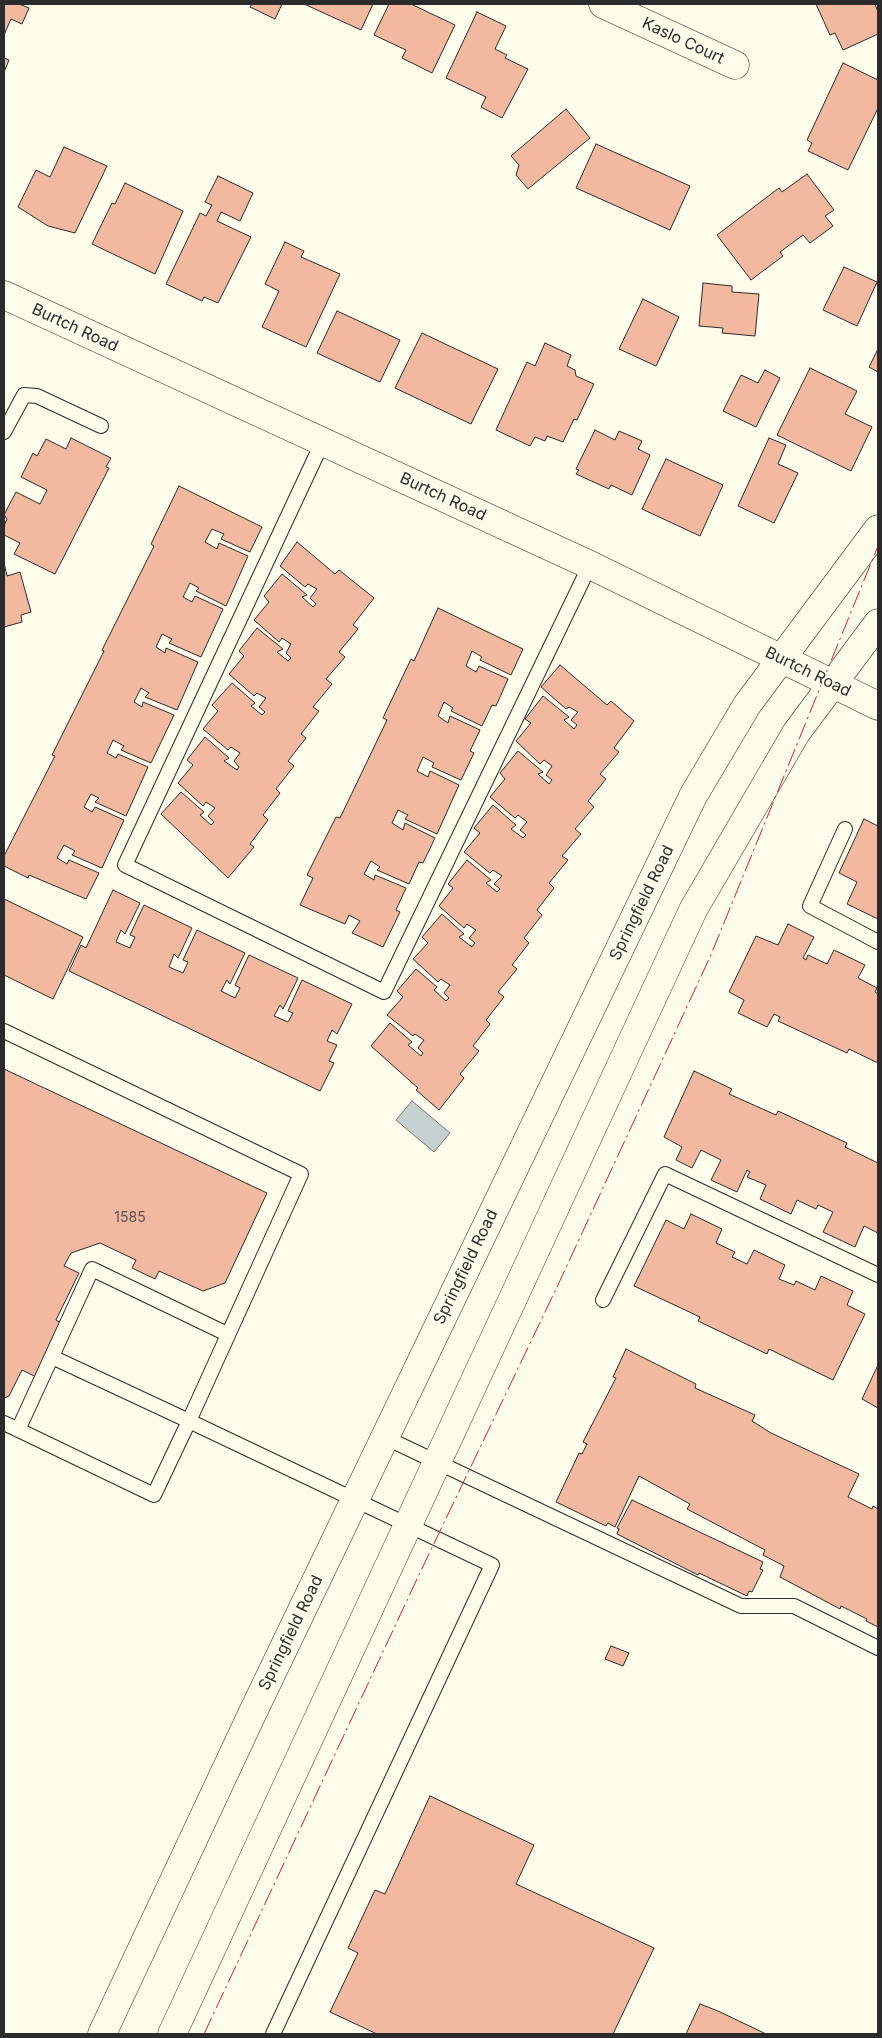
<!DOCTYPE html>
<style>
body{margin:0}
#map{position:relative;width:882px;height:2038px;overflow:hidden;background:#fdfbea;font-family:Inter,sans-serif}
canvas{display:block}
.frame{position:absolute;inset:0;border:5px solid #2b2b2b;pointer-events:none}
</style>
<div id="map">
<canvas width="882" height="2038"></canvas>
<div class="frame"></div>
</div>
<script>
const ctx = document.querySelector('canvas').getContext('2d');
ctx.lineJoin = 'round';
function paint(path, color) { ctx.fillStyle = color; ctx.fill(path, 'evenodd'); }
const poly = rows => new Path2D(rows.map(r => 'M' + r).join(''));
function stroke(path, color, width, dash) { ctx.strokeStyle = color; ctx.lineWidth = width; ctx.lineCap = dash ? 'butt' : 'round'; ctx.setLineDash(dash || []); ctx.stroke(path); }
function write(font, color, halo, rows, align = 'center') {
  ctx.font = font + ' Inter,sans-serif'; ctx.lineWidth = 4; ctx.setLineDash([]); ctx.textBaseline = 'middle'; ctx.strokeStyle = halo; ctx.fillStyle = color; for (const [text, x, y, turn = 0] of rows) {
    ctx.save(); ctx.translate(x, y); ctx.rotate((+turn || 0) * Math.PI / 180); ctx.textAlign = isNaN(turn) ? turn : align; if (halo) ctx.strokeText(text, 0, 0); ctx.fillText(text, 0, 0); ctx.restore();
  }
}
const water = poly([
 [412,1101,450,1133,434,1152,396,1120,412,1101]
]);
paint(water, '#c7d0d0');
stroke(water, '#74746e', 1);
const building = poly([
 [4,4,19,4,29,8,22,24,11,19,4,35,4,4],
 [252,4,282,4,275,19,250,7,252,4],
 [304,4,373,4,361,30,304,4],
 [389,4,411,4,455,25,432,73,402,58,406,50,374,35,389,4],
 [816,4,875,4,878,12,878,34,843,50,835,33,830,35,816,4],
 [477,12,506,26,495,49,507,55,505,58,528,69,502,118,481,107,486,97,446,78,477,12],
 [4,58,9,60,4,72,4,58],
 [843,63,878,80,878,108,848,170,808,151,812,143,807,140,843,63],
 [566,109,590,138,528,189,516,175,519,165,511,156,566,109],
 [596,144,690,186,670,230,576,188,596,144],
 [64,147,107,166,75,233,48,226,18,207,36,170,50,177,64,147],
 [807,174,834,210,825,216,833,226,810,243,803,235,780,252,783,256,751,280,717,235,779,188,782,192,807,174],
 [218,176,253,193,240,221,221,212,217,221,251,237,218,303,204,297,202,301,166,284,200,213,206,216,212,205,205,202,218,176],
 [125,183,183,211,155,274,92,244,112,203,115,204,125,183],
 [285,242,304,251,301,257,340,274,306,347,262,327,279,291,265,284,285,242],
 [844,267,877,282,857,326,823,310,844,267],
 [703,283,732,286,732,292,759,294,755,336,722,333,723,328,699,326,703,283],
 [643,299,679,317,656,366,619,349,643,299],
 [337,311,400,340,380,382,317,353,337,311],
 [422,333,498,369,471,424,395,388,422,333],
 [545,343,571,355,567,366,575,370,576,376,594,384,577,420,574,419,563,442,547,436,545,441,535,437,530,446,496,430,527,362,535,366,545,343],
 [878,349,878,372,869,367,878,349],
 [810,368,857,391,845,414,872,427,851,471,777,435,810,368],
 [765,370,780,378,756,427,723,411,741,375,758,383,765,370],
 [595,430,615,440,619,431,642,441,638,449,650,455,632,495,611,485,609,489,576,474,579,470,576,469,595,430],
 [71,438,111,458,106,467,109,468,55,574,14,554,20,543,4,535,4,526,7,519,4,515,16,492,40,504,47,490,21,477,33,453,37,456,46,439,66,449,71,438],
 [769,438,786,445,778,464,798,473,774,523,738,506,769,438],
 [666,459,723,485,700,536,642,509,666,459],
 [179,486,262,527,250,552,221,539,224,534,212,529,205,542,217,549,219,543,248,556,226,606,196,591,199,588,190,583,183,597,192,602,195,596,223,609,201,657,169,643,172,639,162,634,156,647,165,653,166,648,198,662,177,710,145,697,149,693,141,688,134,702,142,707,143,702,174,715,151,763,121,750,124,746,113,740,107,753,116,758,118,754,148,767,126,816,95,802,99,798,91,794,84,807,92,812,95,807,124,820,102,868,72,855,75,851,64,845,57,858,67,864,69,860,99,873,86,899,29,875,28,878,4,866,4,856,55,756,52,755,104,651,102,650,154,546,151,544,179,486],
 [297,542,335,574,339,570,374,598,353,625,358,629,339,652,345,657,326,679,332,684,313,707,319,711,301,734,306,738,288,761,294,766,276,789,280,793,263,815,268,820,250,844,254,847,228,878,161,814,181,792,204,812,200,815,211,825,214,822,208,816,215,808,206,802,203,806,178,783,193,765,187,760,205,737,229,758,224,761,237,770,239,767,234,761,240,753,231,747,228,750,203,729,218,711,212,705,232,683,255,703,251,706,262,715,265,712,259,707,266,698,257,693,254,696,229,674,244,656,239,651,257,628,283,649,277,652,288,661,291,658,286,653,291,644,282,638,279,642,254,620,269,602,264,596,282,574,307,595,302,597,313,607,316,604,310,598,317,589,308,584,305,587,280,566,297,542],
 [4,563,7,576,20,572,31,612,21,615,22,622,4,627,4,563],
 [438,608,523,649,511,675,480,660,482,657,472,651,466,666,476,672,479,666,508,679,496,706,492,705,482,726,451,711,453,708,444,702,438,716,448,723,450,716,480,730,470,751,474,753,461,780,432,767,434,763,423,757,417,771,428,777,430,771,459,785,437,834,405,819,408,815,398,810,392,823,403,830,405,823,435,838,423,863,419,862,409,884,377,870,380,867,371,861,364,874,374,880,375,875,406,888,396,910,400,912,383,947,352,933,360,921,349,915,345,924,300,905,313,878,307,875,336,817,340,818,387,720,383,718,411,659,414,661,438,608],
 [560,665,607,705,611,701,634,721,614,748,619,752,600,774,606,779,588,801,594,807,575,829,581,834,562,856,568,860,549,883,554,888,537,910,542,915,524,938,529,943,512,965,517,969,498,992,504,997,486,1020,490,1024,473,1046,479,1051,460,1074,464,1078,439,1110,416,1090,418,1088,371,1046,390,1023,412,1042,408,1045,421,1056,423,1053,418,1048,424,1040,415,1034,413,1036,387,1015,403,997,397,991,416,969,437,987,434,990,446,1001,449,998,444,993,450,985,441,979,438,982,413,959,428,943,422,937,442,914,464,934,459,937,472,947,475,943,469,938,476,930,467,924,464,928,439,906,453,888,448,884,467,860,491,880,486,883,497,892,500,889,494,884,502,876,493,870,490,873,464,852,480,833,474,828,493,805,516,825,511,829,523,838,526,835,520,830,527,822,518,815,515,818,490,797,505,779,500,773,518,751,543,772,538,774,549,784,552,780,546,775,552,766,544,760,540,764,516,741,531,723,525,719,543,696,569,717,564,720,574,729,577,725,571,720,578,712,569,707,566,709,541,687,560,665],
 [864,819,878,826,878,919,847,904,857,882,839,873,864,819],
 [113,890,140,903,125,934,121,930,116,942,130,948,135,937,130,935,144,905,192,928,178,958,174,954,169,967,183,973,188,962,183,960,197,930,245,953,230,984,227,980,221,991,235,998,240,988,235,985,249,955,298,978,283,1009,280,1005,274,1016,288,1022,293,1013,288,1011,302,980,352,1004,337,1034,332,1030,327,1041,337,1045,329,1061,334,1063,320,1091,69,971,81,945,86,948,113,890],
 [4,899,83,937,53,999,4,975,4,899],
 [788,924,814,937,803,958,806,960,808,955,827,964,834,950,865,965,858,978,877,988,875,992,878,994,878,1063,849,1049,847,1053,778,1021,780,1017,774,1014,767,1027,738,1013,744,1000,729,992,756,936,778,945,788,924],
 [4,1069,267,1193,225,1283,203,1291,159,1271,155,1279,132,1268,136,1260,100,1243,71,1253,64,1266,79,1273,56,1320,64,1325,38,1378,22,1370,9,1396,4,1398,4,1069],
 [694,1071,732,1089,729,1094,776,1115,778,1111,847,1143,845,1147,878,1163,878,1233,864,1226,855,1247,823,1232,833,1212,818,1205,816,1209,797,1200,791,1214,760,1199,766,1185,747,1177,750,1172,747,1170,737,1192,711,1180,721,1160,701,1150,692,1168,676,1160,682,1147,664,1137,694,1071],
 [691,1214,722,1229,716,1243,735,1252,732,1257,747,1264,754,1250,785,1265,779,1279,794,1285,796,1281,815,1290,821,1276,853,1291,847,1305,865,1314,833,1380,769,1349,767,1354,698,1321,700,1317,634,1286,666,1220,684,1229,691,1214],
 [626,1349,696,1384,695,1388,755,1415,752,1421,771,1433,859,1474,848,1497,872,1509,873,1506,878,1509,878,1627,866,1621,867,1619,841,1606,840,1609,780,1577,784,1566,763,1555,765,1550,687,1509,690,1504,639,1476,615,1527,608,1523,606,1526,556,1502,579,1453,582,1454,587,1444,583,1442,616,1378,613,1377,626,1349],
 [878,1365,878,1408,862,1399,878,1365],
 [632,1500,763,1562,760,1569,763,1570,752,1592,749,1591,747,1596,699,1573,698,1575,617,1534,619,1529,617,1528,632,1500],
 [611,1646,629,1653,623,1666,605,1659,611,1646],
 [430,1796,534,1845,516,1884,654,1948,613,2034,377,2034,330,2012,358,1953,348,1948,375,1890,385,1894,430,1796],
 [700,2004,718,2011,766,2034,686,2034,700,2004]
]);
paint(building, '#f2b8a0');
stroke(building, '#2b2b2b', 1);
const lane = poly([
 [4,432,24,395,37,396,101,426],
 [323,441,125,865,384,992,590,565],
 [845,829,810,906,878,942],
 [4,1031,301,1174,189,1421,52,1357],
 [603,1300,665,1174,878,1275],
 [4,1423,154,1495,189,1421,492,1565,273,2034],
 [18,1430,92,1269,227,1334],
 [384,1437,741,1606,794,1606,878,1648]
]);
const street = poly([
 [603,4,735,65]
]);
const secondary = poly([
 [4,295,590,565,878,706],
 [102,2034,253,1712,693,796,747,705,878,529],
 [172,2034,693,910,796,733,878,623]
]);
stroke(lane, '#2b2b2b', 16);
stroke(street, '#2b2b2b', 29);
stroke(secondary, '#2b2b2b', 29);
stroke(lane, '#fdfbea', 14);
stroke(street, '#fdfbea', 28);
stroke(secondary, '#fdfbea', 28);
stroke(poly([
 [204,2034,417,1579,557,1287,710,957,878,546]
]), '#c62828', 1, [18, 4, 2.5, 4]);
write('14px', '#5d4e48', null, [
 ["1585",130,1218]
]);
write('16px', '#2b2b2b', '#fdfbea', [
 ["Kaslo Court",683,41,25],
 ["Burtch Road",75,328,25],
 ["Burtch Road",443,497,25],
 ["Burtch Road",808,672,26],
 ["Springfield Road",642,903,-64],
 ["Springfield Road",466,1267,-64],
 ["Springfield Road",291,1633,-64]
]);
</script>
